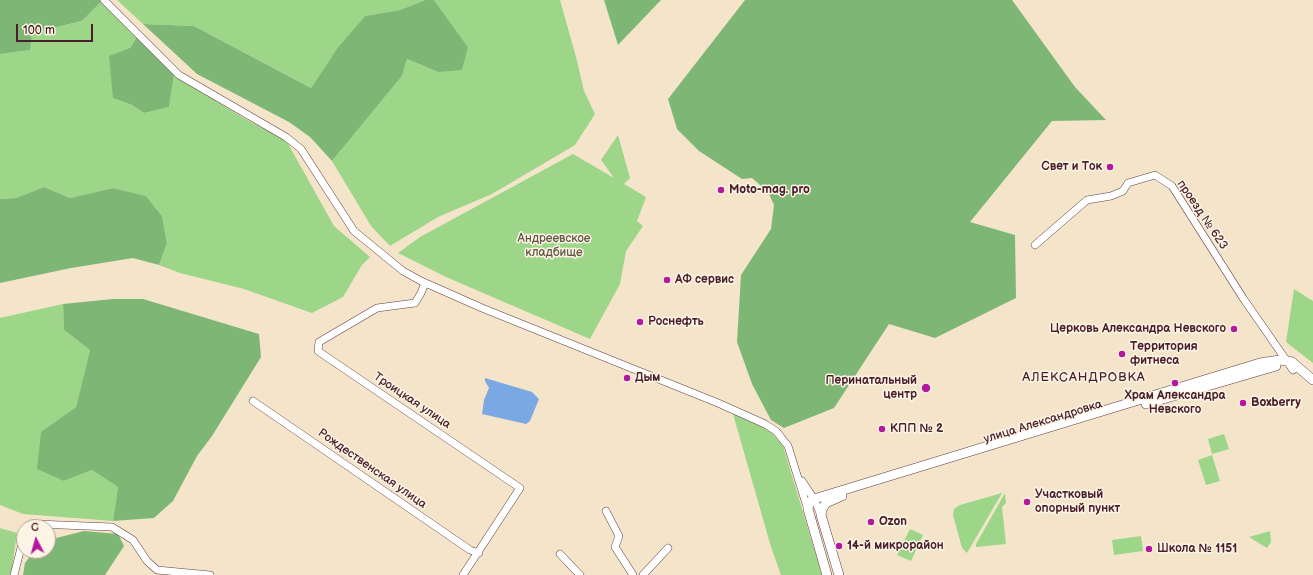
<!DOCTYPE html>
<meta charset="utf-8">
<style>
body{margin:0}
#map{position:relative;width:1313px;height:575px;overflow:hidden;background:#f4e5ca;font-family:"Balsamiq Sans",sans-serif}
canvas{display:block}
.north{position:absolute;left:16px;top:519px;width:40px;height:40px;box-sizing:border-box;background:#fcf5e5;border:1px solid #b59f9b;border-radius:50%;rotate:354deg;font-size:11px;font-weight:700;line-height:16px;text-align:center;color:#4a1f2b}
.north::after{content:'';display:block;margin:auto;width:14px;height:18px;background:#b5179e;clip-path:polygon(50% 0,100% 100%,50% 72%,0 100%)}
.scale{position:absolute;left:16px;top:24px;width:77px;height:18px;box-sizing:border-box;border:2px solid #4a1f2b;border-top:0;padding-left:5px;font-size:12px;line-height:14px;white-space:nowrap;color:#4a1f2b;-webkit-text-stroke:3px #fcf5e5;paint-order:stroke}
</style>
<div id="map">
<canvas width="1313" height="575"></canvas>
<div class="north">С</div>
<div class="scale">100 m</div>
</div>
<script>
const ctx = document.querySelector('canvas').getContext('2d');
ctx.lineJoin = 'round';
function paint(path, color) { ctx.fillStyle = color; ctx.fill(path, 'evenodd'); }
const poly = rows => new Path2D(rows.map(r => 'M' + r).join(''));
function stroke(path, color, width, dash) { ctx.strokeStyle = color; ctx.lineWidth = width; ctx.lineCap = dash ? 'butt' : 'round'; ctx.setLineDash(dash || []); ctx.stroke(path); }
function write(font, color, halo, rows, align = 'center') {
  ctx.font = font + ' "Balsamiq Sans",sans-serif'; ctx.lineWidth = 3; ctx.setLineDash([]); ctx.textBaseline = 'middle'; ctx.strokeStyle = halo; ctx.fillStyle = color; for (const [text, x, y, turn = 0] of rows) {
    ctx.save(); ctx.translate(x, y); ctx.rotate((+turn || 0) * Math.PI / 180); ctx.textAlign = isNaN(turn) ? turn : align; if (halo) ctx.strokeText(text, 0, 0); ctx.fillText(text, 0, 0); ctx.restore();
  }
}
paint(poly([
 [117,0,425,0,400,10,365,16,338,47,311,88,194,26,143,24],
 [434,0,560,0,576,57,584,91,595,114,575,145,492,194,438,217,390,246,371,226,332,161,402,76,407,59,438,72,468,47],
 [102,1,137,37,130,48,113,98,132,105,144,113,169,107,174,75,247,120,286,140,334,226,370,257,362,265,343,297,312,313,244,289,180,273,159,265,167,243,162,216,146,196,113,188,70,198,44,187,16,198,0,199,0,54,29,50,32,33,82,21],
 [618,135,630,178,624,184,646,197,637,221,643,226,626,251,620,284,590,339,446,277,398,253,420,237,573,154,614,178,601,160],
 [1294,289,1313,301,1313,363,1286,342],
 [63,304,64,330,90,350,76,407,42,432,64,481,92,470,118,487,113,521,23,514,0,505,0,318],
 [733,414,739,415,768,429,783,446,822,575,781,575,771,547],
 [1224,434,1229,449,1212,454,1208,439],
 [1212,455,1220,481,1206,485,1198,460],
 [1002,493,967,553,962,548,953,515,954,509,960,505],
 [1005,493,1006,503,1002,507,1006,544,976,547,976,544],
 [0,528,17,533,11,575,0,575],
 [910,529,923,535,911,561,897,555],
 [1270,531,1271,542,1267,548,1249,537],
 [1141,536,1143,551,1114,555,1112,540]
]), '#9dd689');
paint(poly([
 [0,0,101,0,102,1,82,21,32,33,30,50,0,54],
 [425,0,434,0,468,47,462,70,438,72,407,59,402,76,332,161,310,137,289,122,197,74,143,24,194,26,311,88,338,47,365,16,400,10],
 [604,0,661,0,618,45],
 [745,0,1012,0,1075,87,1106,120,1052,121,970,222,1015,235,1016,298,935,338,889,324,834,408,784,428,771,420,752,384,737,342,741,275,771,229,774,205,768,192,752,178,742,179,699,151,677,129,668,99],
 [137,37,174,75,169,107,144,113,132,105,113,98,109,56,130,48],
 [44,187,70,198,113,188,146,196,162,216,167,243,159,265,133,258,71,268,0,283,0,199,16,198],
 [113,299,143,299,259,334,261,357,212,436,197,456,173,501,154,518,113,521,118,487,92,470,64,481,37,469,41,432,76,407,90,350,64,330,63,304],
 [84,531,118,534,124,546,105,575,23,575,25,563,34,551,48,551,48,540]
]), '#7eb775');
paint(poly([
 [485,378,532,392,539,399,530,421,526,424,482,414,484,400,489,388,485,381]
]), '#7aa8e3');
const minor = poly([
 [104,0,179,75,286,137,301,149,354,231,403,271,421,281,482,308,718,403,765,424,776,431,788,446,807,507],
 [1035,245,1087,200,1111,196,1123,191,1128,183,1155,175,1172,186,1243,298,1293,370],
 [425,283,421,293,415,303,377,308,319,342,318,351,520,488,463,575],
 [253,401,470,550,479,553],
 [802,481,814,499,821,515],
 [606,511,619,536,615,547,633,575],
 [33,527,36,524,112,527,133,540,147,561,157,570,210,575],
 [560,554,580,575],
 [14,575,24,536],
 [643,575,668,548]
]);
const major = poly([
 [1146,404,1276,366],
 [827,575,808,509,809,502,814,499,1260,363,1280,360,1287,361,1292,362,1313,380],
 [839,575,821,515,822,509,826,503,842,496]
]);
stroke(minor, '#643d43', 8);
stroke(major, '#643d43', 10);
stroke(minor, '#fff', 7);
stroke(major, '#fff', 9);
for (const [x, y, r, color] of [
 [1110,167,4,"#b5179e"],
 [721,190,4,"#b5179e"],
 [667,280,4,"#b5179e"],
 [640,322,4,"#b5179e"],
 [1234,329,4,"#b5179e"],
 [1122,354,4,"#b5179e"],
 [627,378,4,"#b5179e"],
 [1175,383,4,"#b5179e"],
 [926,388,5,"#b5179e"],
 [1243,403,4,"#b5179e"],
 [882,429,4,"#b5179e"],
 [1027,502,4,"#b5179e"],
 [871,522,4,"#b5179e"],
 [839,546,4,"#b5179e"],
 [1149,549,4,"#b5179e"]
]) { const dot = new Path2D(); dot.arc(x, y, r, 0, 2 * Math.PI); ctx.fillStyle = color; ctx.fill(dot); stroke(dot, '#fcf5e5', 1.5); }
write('bold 12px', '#4a1f2b', '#fcf5e5', [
 ["Свет и Ток",1102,167,"right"],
 ["Moto-mag. pro",729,190],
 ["АФ сервис",675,280],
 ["Роснефть",648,322],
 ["Церковь Александра Невского",1226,329,"right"],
 ["Территория",1130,347],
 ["фитнеса",1130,361],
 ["Дым",635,378],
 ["Перинатальный",917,381,"right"],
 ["центр",917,395,"right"],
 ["Храм Александра",1175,396,"center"],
 ["Невского",1175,410,"center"],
 ["Boxberry",1251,403],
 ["КПП № 2",890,429],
 ["Участковый",1035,495],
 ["опорный пункт",1035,509],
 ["Ozon",879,522],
 ["14-й микрорайон",847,546],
 ["Школа № 1151",1157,549]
], 'left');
write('12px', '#4a1f2b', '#fcf5e5', [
 ["проезд № 623",1202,215,56],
 ["Троицкая улица",412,401,34],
 ["улица Александровка",1043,422,-17],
 ["Рождественская улица",372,469,35]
]);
write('12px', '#635647', '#fcf5e5', [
 ["Андреевское",554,239],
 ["кладбище",554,253]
]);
ctx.letterSpacing = '1px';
write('13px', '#4a1f2b', '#fcf5e5', [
 ["АЛЕКСАНДРОВКА",1084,378]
]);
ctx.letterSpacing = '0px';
</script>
